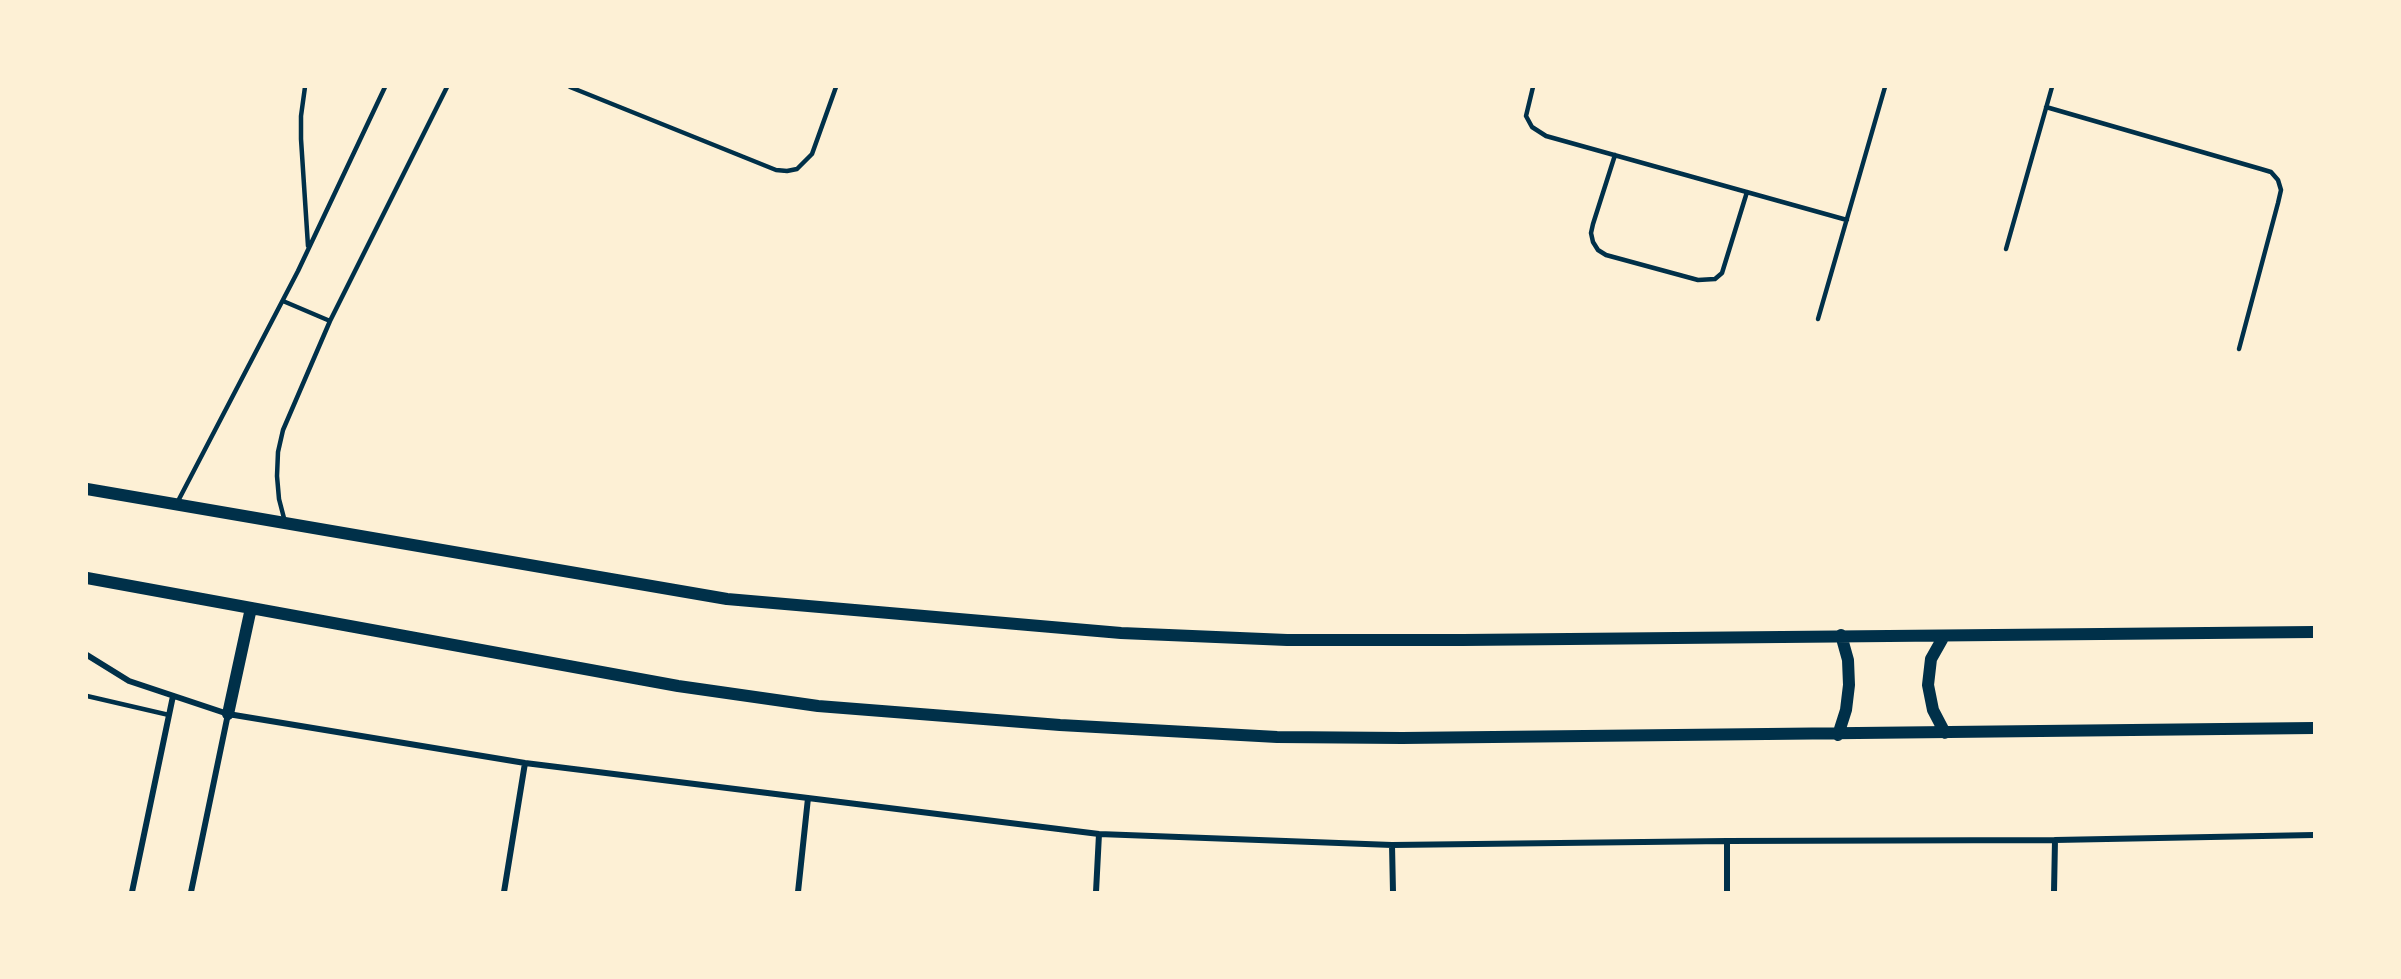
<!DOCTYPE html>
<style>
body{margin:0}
#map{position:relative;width:2401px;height:979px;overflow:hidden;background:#fdf0d5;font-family:"Playfair Display",serif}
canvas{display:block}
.frame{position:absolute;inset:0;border:88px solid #fdf0d5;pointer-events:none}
</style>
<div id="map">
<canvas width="2401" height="979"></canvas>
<div class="frame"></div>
</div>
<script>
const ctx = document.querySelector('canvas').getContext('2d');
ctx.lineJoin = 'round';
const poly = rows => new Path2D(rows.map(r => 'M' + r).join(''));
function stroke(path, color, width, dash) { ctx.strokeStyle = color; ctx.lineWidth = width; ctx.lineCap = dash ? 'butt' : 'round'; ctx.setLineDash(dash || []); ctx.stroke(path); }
stroke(poly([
 [305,87,301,116,301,139,308,246],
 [570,87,776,170,787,171,797,169,812,154,836,87],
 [1533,87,1526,116,1532,127,1546,136,1847,220],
 [2046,107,2261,169,2271,172,2278,180,2281,190,2278,203,2239,349],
 [1615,155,1593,224,1591,233,1593,242,1598,250,1606,255,1698,280,1715,279,1722,273,1747,192],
 [2006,249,2052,87],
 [283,301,330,321],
 [1818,319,1885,87],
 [177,503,298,271,385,87],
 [285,522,279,499,277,476,278,452,283,430,330,321,447,87],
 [87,696,169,715]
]), '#003049', 4.5);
stroke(poly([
 [87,655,129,681,228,714,525,763,1099,834,1392,845,1727,841,2055,840,2314,835],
 [1392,845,1393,892],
 [132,892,173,696],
 [191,892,228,714],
 [504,892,525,763],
 [798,892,808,798],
 [1096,892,1099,834],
 [1727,892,1727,841],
 [2054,892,2055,840]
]), '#003049', 6);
stroke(poly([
 [87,489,727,599,1121,633,1287,640,1463,640,2314,632],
 [87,578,678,686,818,706,1060,725,1277,737,1402,738,2314,728],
 [1944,636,1931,659,1928,685,1933,710,1945,733],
 [228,714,251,608],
 [1838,735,1846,710,1849,685,1848,660,1841,635]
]), '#003049', 12);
</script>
